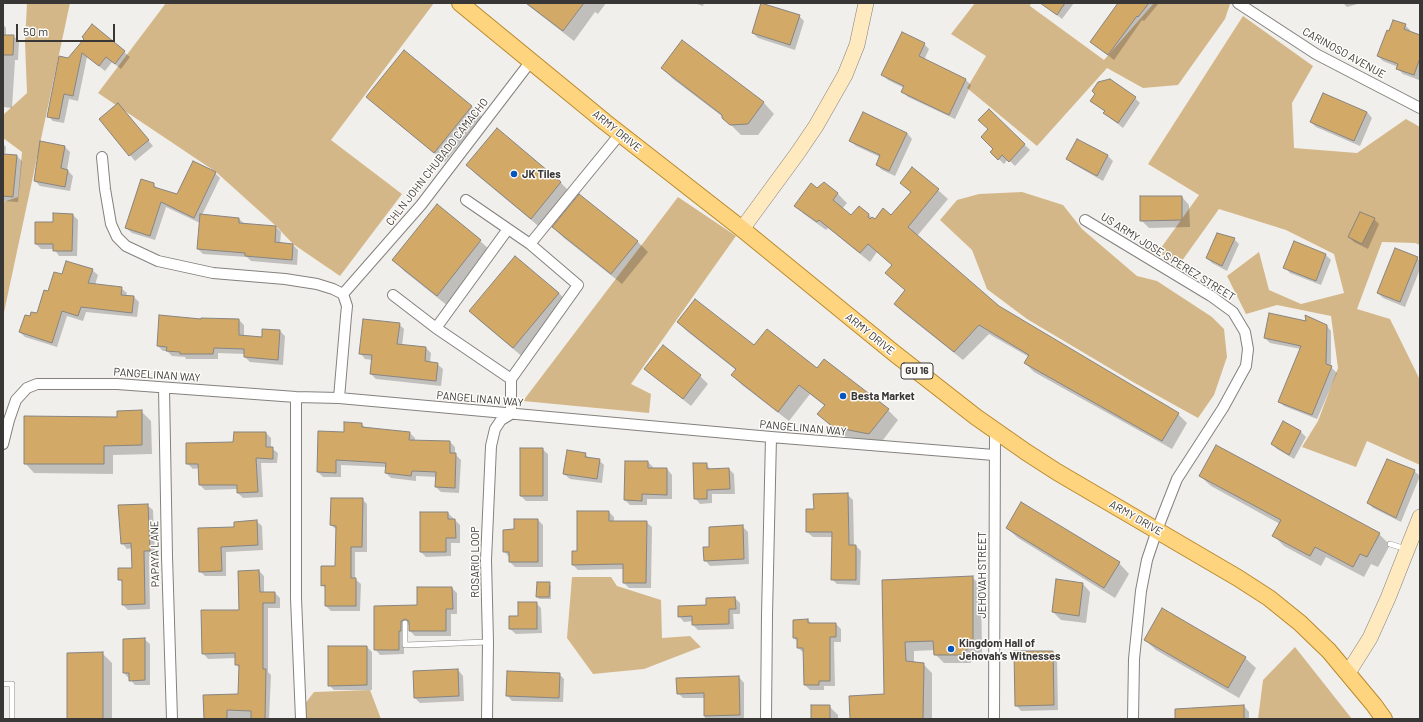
<!DOCTYPE html>
<meta charset="utf-8">
<style>
body{margin:0}
#map{position:relative;width:1423px;height:722px;overflow:hidden;background:#f1efeb;font-family:Barlow,sans-serif}
canvas{display:block}
.frame{position:absolute;inset:0;border:4px solid #383736;pointer-events:none}
.scale{position:absolute;left:16px;top:24px;width:99px;height:18px;box-sizing:border-box;border:2px solid #383736;border-top:0;padding-left:5px;font-size:12px;line-height:14px;white-space:nowrap;color:#383736;-webkit-text-stroke:3px #fefcf8;paint-order:stroke}
</style>
<div id="map">
<canvas width="1423" height="722"></canvas>
<div class="frame"></div>
<div class="scale">50 m</div>
</div>
<script>
const ctx = document.querySelector('canvas').getContext('2d');
ctx.lineJoin = 'round';
function paint(path, color) { ctx.fillStyle = color; ctx.fill(path, 'evenodd'); }
const poly = rows => new Path2D(rows.map(r => 'M' + r).join(''));
function stroke(path, color, width, dash) { ctx.strokeStyle = color; ctx.lineWidth = width; ctx.lineCap = dash ? 'butt' : 'round'; ctx.setLineDash(dash || []); ctx.stroke(path); }
function write(font, color, halo, rows, align = 'center') {
  ctx.font = font + ' Barlow,sans-serif'; ctx.lineWidth = 3; ctx.setLineDash([]); ctx.textBaseline = 'middle'; ctx.strokeStyle = halo; ctx.fillStyle = color; for (const [text, x, y, turn = 0] of rows) {
    ctx.save(); ctx.translate(x, y); ctx.rotate((+turn || 0) * Math.PI / 180); ctx.textAlign = isNaN(turn) ? turn : align; if (halo) ctx.strokeText(text, 0, 0); ctx.fillText(text, 0, 0); ctx.restore();
  }
}
paint(poly([
 [27,3,70,3,3,317,3,202,18,197,22,152,3,138,3,115,27,93,25,42],
 [166,3,434,3,331,140,402,194,340,276,293,244,276,226,216,172,98,93],
 [975,3,1031,3,1030,6,1104,60,1154,3,1229,3,1230,4,1225,19,1178,85,1143,88,1107,68,1037,146,967,88,986,56,951,34],
 [1243,16,1313,66,1292,103,1294,148,1357,153,1406,119,1420,127,1420,245,1415,243,1382,242,1357,309,1390,319,1420,380,1420,465,1367,441,1356,467,1302,447,1318,421,1338,368,1331,316,1277,305,1246,314,1227,276,1259,252,1269,290,1301,304,1344,293,1334,254,1286,230,1219,209,1179,265,1158,252,1199,195,1148,164],
 [1022,192,1063,205,1082,229,1137,276,1157,281,1212,317,1224,329,1227,357,1214,395,1198,418,1133,382,1027,319,987,289,972,250,940,220,957,200,979,194],
 [678,197,736,236,631,384,651,394,649,413,523,401],
 [572,577,611,577,617,586,661,600,662,638,690,636,701,647,644,669,593,674,567,638],
 [1295,647,1352,719,1258,719,1263,680],
 [370,690,381,719,302,719,301,709,314,692]
]), '#d4b789');
paint(poly([
 [525,3,606,3,598,14,595,12,574,41],
 [694,3,704,3,703,6],
 [1041,3,1074,3,1062,19],
 [1120,3,1159,3,1144,21,1142,20,1114,60,1091,42],
 [1343,3,1361,3,1347,7],
 [799,16,804,21,795,50,758,38,753,33],
 [3,24,6,28,6,36,13,36,19,41,18,60,15,60,12,108,3,107],
 [1405,25,1410,30,1410,32,1420,36,1420,76,1419,80,1403,74,1397,68,1398,67,1383,61,1378,56,1390,32],
 [92,26,130,57,121,69,112,62,105,71,87,57,78,101,69,99,64,123,53,121,48,116,69,59,85,39],
 [682,41,764,103,774,114,758,135,741,135,723,117,673,79,662,68],
 [924,44,929,49,924,60,966,80,971,85,955,119,908,97,903,92,904,88,888,80,882,74],
 [367,97,471,106,482,117,445,162,378,107],
 [1135,98,1140,103,1123,128,1110,118,1104,113,1105,112,1091,101],
 [118,104,153,146,135,161,100,119],
 [989,110,1030,150,1015,166,1008,159,1004,164,991,152,994,149,989,130],
 [1367,112,1372,118,1360,146,1316,127,1311,122],
 [497,129,561,183,571,193,542,229,478,176,467,165],
 [907,133,912,139,895,176,882,170,877,165,880,157,856,146,850,141],
 [1078,140,1108,156,1113,161,1103,181,1073,164,1068,159],
 [3,144,6,147,5,155,17,156,22,161,18,202,3,201],
 [65,147,70,152,67,170,73,176,70,191,40,186,35,181],
 [913,168,948,199,917,236,998,307,1178,414,1187,423,1172,449,1034,372,1025,363,1029,357,989,334,963,360,904,313,895,304,906,291,886,273,893,266,877,252,870,262,828,228,826,230,804,214,796,206,824,184,838,194,847,203,842,209,851,216,869,215,875,220,891,216,911,192,901,182],
 [215,173,220,178,202,215,239,219,245,224,276,227,281,232,280,244,293,245,298,250,297,265,251,261,247,257,203,254,198,249,200,223,166,207,155,240,132,233,126,228,153,184,158,189,178,195],
 [1182,197,1189,205,1190,227,1149,228,1141,220],
 [437,206,480,241,491,251,448,306,404,271,394,260],
 [73,215,78,220,77,256,59,256,54,249,41,249,36,244,54,223],
 [1374,219,1379,224,1368,249,1354,242,1349,237],
 [553,227,637,241,648,252,622,284,564,238],
 [1234,239,1239,244,1227,271,1212,263,1207,258],
 [1295,243,1326,255,1331,260,1321,285,1290,273,1285,267],
 [1417,258,1420,261,1420,269,1405,307,1383,298,1378,293],
 [92,270,98,275,95,285,121,288,127,293,126,296,134,297,139,302,137,317,86,312,83,321,67,316,57,347,25,337,20,332,31,317,37,315,49,292,63,276],
 [559,293,569,304,524,358,481,322,470,311],
 [202,320,239,320,244,325,244,337,263,338,263,330,280,331,285,336,283,365,250,362,245,357,245,354,218,353,218,359,186,359,185,357,172,356,167,351,163,351,158,346],
 [678,322,754,346,817,370,825,360,888,410,898,420,880,444,844,436,818,414,825,406,810,394,789,421,742,385,732,375,736,370,688,332],
 [399,324,404,329,402,346,426,348,431,353,430,363,437,364,443,369,441,386,376,379,371,374,373,360,365,359,360,353],
 [1326,325,1331,331,1331,367,1337,373,1317,419,1284,406,1279,401,1301,349,1270,343,1265,338],
 [663,346,700,376,708,384,691,406,654,376,646,369],
 [141,411,151,421,152,454,113,455,113,474,34,473,25,463,118,418],
 [1283,422,1301,432,1306,437,1294,459,1277,449,1272,444],
 [361,424,366,428,410,433,415,438,415,441,450,442,455,447,455,454,461,460,459,493,441,492,436,487,437,477,416,476,416,481,391,478,386,473,387,467,341,465,341,477,323,477,318,472,345,433],
 [235,433,266,433,271,438,271,448,278,453,277,463,261,463,263,497,243,498,238,493,238,489,205,490,200,485,199,468,193,469,187,463,234,443],
 [542,449,548,454,548,501,526,501,521,496],
 [585,454,590,459,599,460,604,465,602,483,570,479,564,474],
 [648,462,653,467,653,469,667,469,672,475,672,499,647,499,647,505,630,505,625,500],
 [706,464,711,470,729,469,734,474,735,494,712,494,712,503,700,504,695,498],
 [1414,471,1420,476,1401,522,1373,508,1368,503],
 [1200,476,1379,534,1390,545,1378,567,1371,564,1364,577,1326,557,1321,566,1284,546,1274,536,1280,524,1211,486],
 [847,494,853,500,854,546,856,546,861,551,860,585,837,584,832,579,833,537,813,537,807,532,815,510],
 [362,499,367,504,367,552,355,552,355,579,361,584,360,611,331,611,326,606,326,589,322,585,336,567,337,530,331,525],
 [147,505,153,510,155,556,149,556,150,609,128,610,123,605,123,583,119,579,133,569,132,548,127,549,122,543],
 [609,512,614,517,614,522,646,522,652,527,651,588,629,588,624,583,624,569,578,570,573,565,578,552],
 [448,513,453,518,453,520,455,520,460,525,460,543,451,543,451,556,426,557,421,552],
 [538,520,543,525,543,567,515,567,510,562,509,557,504,551,515,530],
 [256,521,262,526,263,550,226,552,226,576,205,576,200,571,235,528],
 [742,526,748,532,749,564,710,566,705,560,710,548],
 [1007,528,1119,563,1129,574,1115,598,1018,538],
 [259,571,264,576,264,593,275,593,280,598,280,608,268,608,268,672,271,675,269,719,205,719,239,695,240,669,236,664,236,658,208,659,203,653,240,610],
 [972,577,981,586,982,653,970,663,944,663,935,654,935,650,914,651,914,663,923,664,932,673,932,719,851,719,885,695,883,581],
 [549,583,551,586,551,599,539,599,537,596],
 [1083,584,1090,592,1086,623,1061,620,1053,612],
 [418,588,452,588,457,593,457,614,451,614,451,636,415,636,410,631,410,624,406,627,404,636,404,654,380,655,375,649,375,607,418,606],
 [735,598,740,603,740,614,733,614,734,629,698,630,693,625,693,621,684,622,679,616,707,606],
 [536,603,541,608,542,633,516,634,510,629,510,617,519,617],
 [808,620,812,624,836,624,841,629,841,642,834,642,835,686,824,686,824,690,810,690,805,685,804,653,798,648,798,642,794,638,794,621],
 [144,639,150,644,150,685,135,685,124,673],
 [1145,640,1245,658,1256,668,1239,698,1156,650],
 [367,647,372,652,372,690,334,690,329,685],
 [1052,652,1057,657,1058,710,1021,711,1016,705],
 [102,653,112,663,112,719,68,719],
 [458,670,463,676,464,701,420,703,415,698],
 [559,674,564,679,563,702,512,701,507,695],
 [739,677,744,683,744,719,705,719,705,698,683,698,678,693],
 [829,706,838,715,838,719,812,719],
 [1244,706,1249,712,1249,719,1176,719]
]), '#0003');
const building = poly([
 [526,3,584,3,563,31,526,3],
 [761,3,800,15,790,45,752,33,761,3],
 [1040,3,1065,3,1057,15,1040,3],
 [1118,3,1149,3,1138,17,1137,16,1108,55,1090,42,1118,3],
 [1393,20,1406,24,1404,29,1420,35,1420,58,1414,75,1396,69,1398,64,1377,56,1387,30,1389,31,1393,20],
 [92,24,125,51,115,64,106,57,99,66,82,53,73,96,64,94,59,119,47,117,59,56,68,58,84,39,82,37,92,24],
 [902,32,925,43,919,56,966,79,949,115,901,92,904,86,881,75,902,32],
 [3,35,14,35,13,55,3,55,3,35],
 [682,40,764,102,748,124,730,125,722,118,722,115,661,68,682,40],
 [404,50,472,106,434,153,366,97,404,50],
 [1110,79,1136,97,1118,123,1103,113,1105,111,1090,101,1095,94,1092,91,1098,82,1110,79],
 [1323,93,1367,112,1354,141,1310,122,1323,93],
 [118,103,149,140,129,156,99,119,118,103],
 [989,109,1025,144,1009,162,1002,155,998,160,990,152,993,149,981,137,988,129,978,120,989,109],
 [863,112,907,133,889,171,876,165,880,155,849,141,863,112],
 [497,128,561,182,531,219,466,165,497,128],
 [1077,139,1108,155,1097,176,1066,159,1077,139],
 [40,141,65,146,61,168,68,170,65,187,34,181,40,141],
 [3,154,17,155,13,197,3,196,3,154],
 [193,161,216,172,194,218,161,202,150,236,125,228,141,179,154,183,154,187,177,194,193,161],
 [912,167,939,189,908,227,999,306,1179,413,1162,441,1024,363,1029,355,979,325,954,352,894,304,905,290,885,273,892,265,868,244,860,253,819,220,817,222,794,206,811,183,817,188,824,182,838,193,833,200,851,215,859,206,869,214,868,217,870,219,872,217,875,219,883,208,891,215,911,192,900,183,912,167],
 [579,194,638,241,611,274,552,227,579,194],
 [1140,196,1182,196,1182,220,1140,221,1140,196],
 [437,204,481,240,437,296,392,260,437,204],
 [1360,212,1375,218,1362,244,1348,237,1360,212],
 [53,213,73,214,72,251,53,251,53,244,35,244,35,222,53,222,53,213],
 [200,214,239,218,239,223,276,226,275,242,293,244,292,260,245,256,245,253,197,249,200,214],
 [1217,233,1235,238,1222,266,1206,258,1217,233],
 [1294,241,1326,254,1316,281,1283,268,1294,241],
 [1395,248,1418,257,1400,302,1377,293,1395,248],
 [515,256,559,293,513,348,469,311,515,256],
 [66,261,93,269,88,283,122,287,121,295,134,296,132,313,81,307,78,316,62,311,52,343,19,332,25,315,30,316,31,312,37,313,44,290,48,291,54,272,62,274,66,261],
 [695,299,754,345,767,329,817,368,824,359,889,409,869,434,833,427,817,414,825,405,799,385,778,412,731,375,736,369,677,322,695,299],
 [1269,313,1306,321,1305,315,1327,325,1326,364,1332,366,1312,415,1278,402,1301,346,1264,338,1269,313],
 [159,315,201,319,201,318,239,319,239,335,262,337,262,329,280,330,278,360,244,357,244,349,214,348,213,354,180,354,180,352,166,351,167,347,157,346,159,315],
 [363,319,400,323,397,344,426,347,425,361,438,363,436,381,370,374,372,355,359,354,363,319],
 [663,345,701,375,683,399,644,369,663,345],
 [142,410,142,445,104,446,104,464,24,464,24,416,117,417,117,411,142,410],
 [1283,421,1301,431,1289,455,1271,444,1283,421],
 [344,422,362,423,362,427,410,432,409,440,450,441,450,453,456,453,455,488,435,487,436,472,412,471,411,476,385,473,386,463,336,460,336,473,317,472,318,431,344,432,344,422],
 [234,432,266,432,266,447,273,447,273,459,256,458,258,492,237,493,237,485,199,485,198,464,186,464,186,443,233,442,234,432],
 [1216,445,1380,533,1367,557,1360,554,1353,567,1315,547,1310,556,1272,536,1281,520,1199,476,1216,445],
 [520,448,543,448,543,496,520,496,520,448],
 [567,450,586,453,585,457,600,459,597,479,563,474,567,450],
 [1387,459,1415,470,1396,518,1367,503,1387,459],
 [625,461,648,461,648,468,667,468,667,495,642,494,642,501,624,500,625,461],
 [693,463,707,463,707,469,729,468,730,489,707,490,707,499,694,499,693,463],
 [848,493,849,545,856,545,856,580,831,580,832,532,806,532,806,509,814,509,813,494,848,493],
 [331,498,363,498,362,547,351,547,351,578,356,578,356,606,325,606,325,585,321,586,321,566,335,566,336,526,330,525,331,498],
 [1021,502,1120,562,1104,588,1006,528,1021,502],
 [148,504,150,551,144,551,145,604,122,605,122,580,118,580,118,568,132,568,131,543,121,544,118,505,148,504],
 [577,511,609,511,609,521,647,521,646,583,623,583,623,564,572,565,572,551,577,551,577,511],
 [420,512,448,512,448,519,455,519,456,538,446,538,446,552,420,552,420,512],
 [514,519,538,519,538,562,509,562,509,552,503,552,503,530,514,529,514,519],
 [257,520,258,545,221,547,222,571,199,572,198,528,234,527,234,522,257,520],
 [743,525,744,559,704,561,703,547,709,547,709,527,743,525],
 [259,570,260,592,275,592,275,603,263,603,263,669,266,669,265,719,251,719,251,711,227,710,227,719,204,719,203,695,238,694,239,665,235,665,235,653,202,654,201,610,239,610,238,571,259,570],
 [973,576,973,644,961,655,934,655,933,641,905,642,906,661,924,663,923,719,850,719,849,696,884,694,882,580,973,576],
 [1056,579,1083,583,1079,616,1052,612,1056,579],
 [537,582,550,582,549,597,536,597,537,582],
 [417,587,452,587,453,609,446,609,446,631,409,631,409,621,405,619,401,621,401,631,399,631,399,650,374,650,374,606,417,605,417,587],
 [735,597,736,609,729,609,729,624,692,625,692,616,678,617,678,606,706,605,706,598,735,597],
 [518,602,537,602,537,629,509,629,509,616,518,616,518,602],
 [1162,608,1246,657,1228,688,1144,640,1162,608],
 [808,619,808,623,836,623,836,637,830,637,830,681,819,681,819,685,804,685,803,648,797,648,797,638,793,638,793,620,808,619],
 [145,638,145,680,129,681,129,673,123,673,123,639,145,638],
 [328,646,367,646,367,685,328,686,328,646],
 [1014,651,1053,651,1054,705,1015,706,1014,651],
 [103,652,103,719,67,719,67,653,103,652],
 [458,669,459,696,414,698,413,671,458,669],
 [507,671,560,673,559,698,506,696,507,671],
 [739,676,740,715,704,716,704,693,677,694,676,678,739,676],
 [811,705,830,705,830,719,811,719,811,705],
 [1244,705,1244,719,1175,719,1175,709,1244,705]
]);
paint(building, '#d2a966');
stroke(building, '#878481', 1);
const lane = poly([
 [1390,544,1406,549],
 [405,623,405,645,488,642],
 [3,684,12,684,12,719]
]);
const street = poly([
 [1238,3,1316,54,1420,108],
 [102,157,105,189,111,224,117,237,126,246,158,261,213,273,285,279,317,284,333,289,343,294,347,306,346,316,339,398],
 [466,200,530,244,578,285,511,379,511,414,501,420,495,429,491,446,486,560,488,642,487,719],
 [1085,220,1211,296,1233,312,1245,332,1248,349,1246,366,1223,408,1177,479,1157,530,1147,560,1141,591,1134,659,1133,719],
 [530,244,620,134],
 [343,294,421,205,531,61],
 [393,295,436,328,511,379],
 [436,328,508,229],
 [164,388,167,556,172,719],
 [296,397,296,598,301,719],
 [3,444,9,420,16,400,27,388,37,384,117,384,296,397,339,398,771,437,994,455],
 [766,719,767,615,771,437],
 [994,719,995,431]
]);
const secondary = poly([
 [742,229,797,154,816,126,845,75,857,45,866,3],
 [1348,673,1370,638,1388,598,1420,517]
]);
const primary = poly([
 [460,3,605,122,742,229,894,353,976,417,1026,452,1057,472,1238,578,1269,598,1300,623,1329,651,1374,705,1384,719]
]);
stroke(lane, '#84817e', 6);
stroke(street, '#84817e', 12);
stroke(secondary, '#84817e', 16);
stroke(primary, '#b98a2e', 18);
stroke(lane, '#fff', 5);
stroke(street, '#fff', 10);
stroke(secondary, '#ffe9bf', 15);
stroke(primary, '#fed47f', 16);
for (const [x, y, r, color] of [
 [514,174,4,"#0356c0"],
 [843,396,4,"#0356c0"],
 [951,649,4,"#0356c0"]
]) { const dot = new Path2D(); dot.arc(x, y, r, 0, 2 * Math.PI); ctx.fillStyle = color; ctx.fill(dot); stroke(dot, '#fefcf8', 1.5); }
for (const [x, y, w] of [
 [917,371,32]
]) { const box = new Path2D(); box.roundRect(x - w / 2, y - 8, w, 16, 3); ctx.fillStyle = '#fefcf8'; ctx.fill(box); stroke(box, '#383736', 1); }
write('bold 10px', '#383736', null, [
 ["GU 16",917,371]
]);
write('11px', '#383736', '#fefcf8', [
 ["CARINOSO AVENUE",1344,53,29],
 ["ARMY DRIVE",617,131,39],
 ["CHLN JOHN CHUBADO CAMACHO",437,162,-52],
 ["US ARMY JOSE S PEREZ STREET",1168,257,32],
 ["ARMY DRIVE",870,334,39],
 ["PANGELINAN WAY",157,375,4],
 ["PANGELINAN WAY",480,399,5],
 ["PANGELINAN WAY",803,428,5],
 ["ARMY DRIVE",1136,518,30],
 ["PAPAYA LANE",155,554,-91],
 ["ROSARIO LOOP",475,562,-90],
 ["JEHOVAH STREET",982,575,-90]
]);
write('bold 11px', '#383736', '#fefcf8', [
 ["JK Tiles",522,174],
 ["Besta Market",851,396],
 ["Kingdom Hall of",959,643],
 ["Jehovah’s Witnesses",959,656]
], 'left');
</script>
